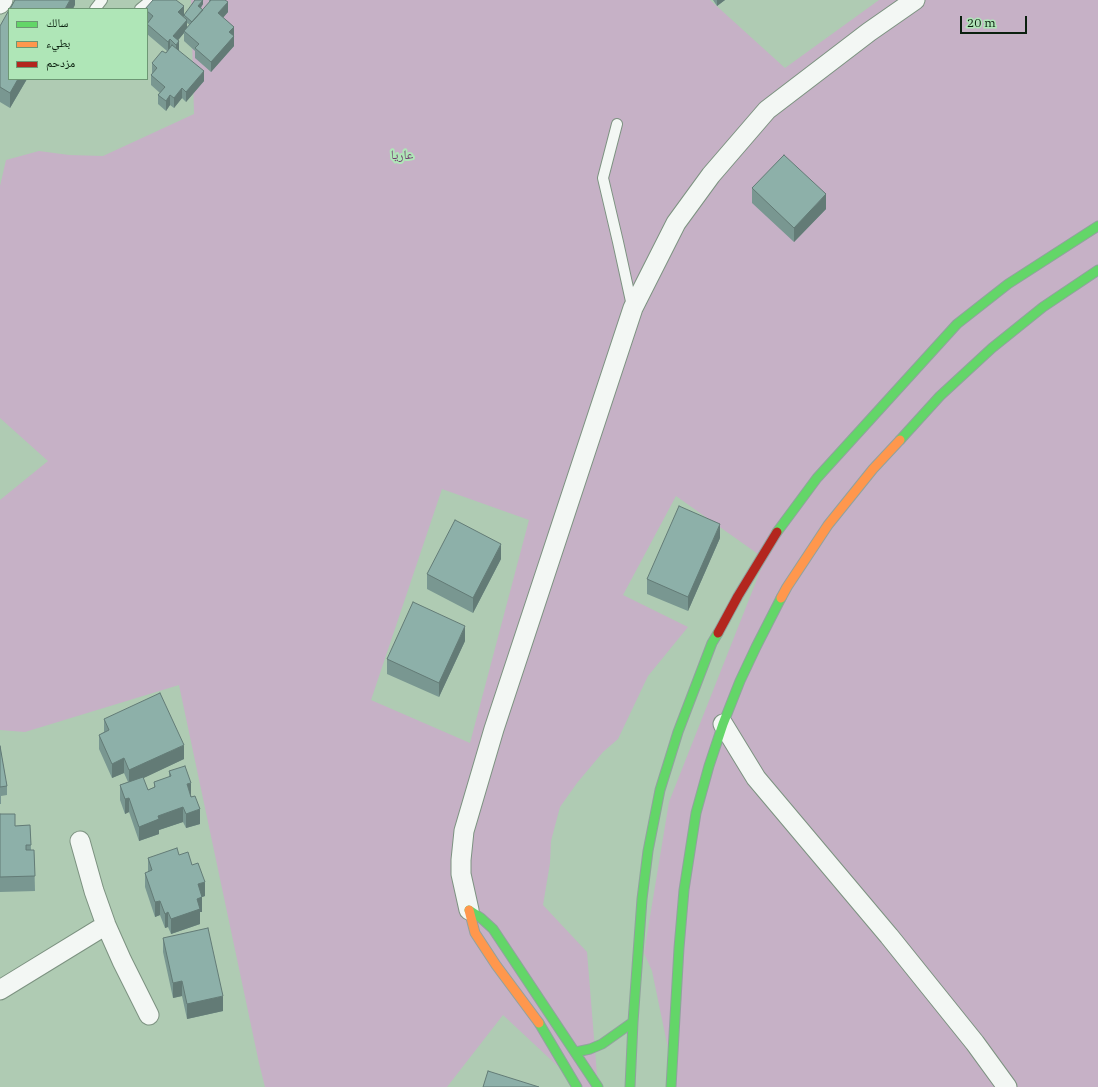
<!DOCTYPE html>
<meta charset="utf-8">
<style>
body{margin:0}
#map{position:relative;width:1098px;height:1087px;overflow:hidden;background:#afcbb3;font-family:"IBM Plex Serif","Noto Naskh Arabic",serif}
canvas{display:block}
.legend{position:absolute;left:8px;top:8px;width:140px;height:72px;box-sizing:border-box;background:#afe6b7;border:1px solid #6d9774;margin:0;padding:5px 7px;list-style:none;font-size:12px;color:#0b200f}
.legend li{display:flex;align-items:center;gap:8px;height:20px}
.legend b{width:20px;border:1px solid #6d9774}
.scale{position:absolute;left:960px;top:16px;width:67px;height:18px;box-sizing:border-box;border:2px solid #0b200f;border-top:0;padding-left:5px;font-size:12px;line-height:14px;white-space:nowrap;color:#0b200f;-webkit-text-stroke:3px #afe6b7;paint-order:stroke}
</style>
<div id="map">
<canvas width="1098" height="1087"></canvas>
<ul class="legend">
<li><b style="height:5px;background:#63d668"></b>سالك</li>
<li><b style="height:5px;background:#ff974d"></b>بطيء</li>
<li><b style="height:5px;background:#b3261e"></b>مزدحم</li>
</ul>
<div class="scale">20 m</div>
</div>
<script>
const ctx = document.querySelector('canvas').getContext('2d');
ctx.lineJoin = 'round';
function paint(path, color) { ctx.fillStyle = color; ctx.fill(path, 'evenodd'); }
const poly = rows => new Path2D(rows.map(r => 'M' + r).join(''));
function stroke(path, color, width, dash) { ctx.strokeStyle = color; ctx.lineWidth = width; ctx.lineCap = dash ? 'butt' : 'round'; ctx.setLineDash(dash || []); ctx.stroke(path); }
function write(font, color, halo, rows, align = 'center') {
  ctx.font = font + ' "IBM Plex Serif","Noto Naskh Arabic",serif'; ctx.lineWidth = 4; ctx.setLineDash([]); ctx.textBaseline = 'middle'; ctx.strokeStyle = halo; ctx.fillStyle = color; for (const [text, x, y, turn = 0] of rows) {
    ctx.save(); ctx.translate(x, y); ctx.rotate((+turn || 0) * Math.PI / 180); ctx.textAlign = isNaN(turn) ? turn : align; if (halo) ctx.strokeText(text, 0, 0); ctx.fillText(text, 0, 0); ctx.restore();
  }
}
paint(poly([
 [191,0,710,0,785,68,879,0,1098,0,1098,1087,676,1087,652,971,644,953,669,802,765,559,676,496,623,595,688,627,648,676,618,739,603,752,577,783,560,807,551,841,550,863,543,905,587,952,598,1087,580,1087,503,1015,447,1087,265,1087,259,1063,179,685,25,732,0,730,0,500,48,461,0,418,0,186,6,160,39,151,69,155,103,156,194,114],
 [442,489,529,520,470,743,371,700]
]), '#c6b1c6');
const lane = poly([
 [95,9,102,0],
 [140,9,151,0],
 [617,124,603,178,618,242,632,306]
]);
const street = poly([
 [0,4,3,0],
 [723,724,756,778,889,936,975,1043,1007,1087],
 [80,841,94,891,106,925,122,961,149,1015],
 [469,910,461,874,461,860,464,831,494,729,633,308,676,223,711,175,767,110,869,32,915,0],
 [0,990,106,925]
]);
const fast = poly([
 [900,440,940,396,992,348,1043,307,1098,270],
 [777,532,817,478,957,324,1008,284,1098,226],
 [469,910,481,918,493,929,598,1087],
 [539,1023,577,1087],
 [576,1052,590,1049,602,1044,633,1022],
 [630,1087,633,1022,642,899,648,851,660,790,678,732,712,643,718,633],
 [671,1087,679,948,684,890,696,813,709,766,723,724,740,681,756,647,781,598]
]);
const slow = poly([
 [781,598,787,587,828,525,873,469,900,440],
 [469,910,475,933,496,965,539,1023]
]);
const jam = poly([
 [718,633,738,596,777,532]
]);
stroke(lane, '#7c9280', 12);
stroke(street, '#7c9280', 21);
stroke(fast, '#91a29e', 11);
stroke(slow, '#91a29e', 11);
stroke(jam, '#91a29e', 11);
stroke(lane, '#f3f7f4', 10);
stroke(street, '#f3f7f4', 19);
stroke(fast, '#63d668', 9);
stroke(slow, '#ff974d', 9);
stroke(jam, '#b3261e', 9);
paint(poly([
 [203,0,203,4,201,8,203,10,209,3,209,0,225,0,228,12,223,18,234,27,234,46,211,72,195,58,195,51,184,41,184,33,178,40,179,51,204,81,186,102,182,98,174,108,170,105,166,111,158,104,158,95,160,93,151,85,151,75,152,74,152,63,166,53,167,51,147,34,147,23,148,22,147,21,147,9,184,15],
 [187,23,190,25,187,27],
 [713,0,725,0,717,6],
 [0,26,9,79,27,79,10,108,0,102],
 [752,188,826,209,794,242,752,203],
 [720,538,688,611,647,594,647,579],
 [501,559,473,613,427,589,427,574],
 [465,641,439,697,387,674,387,659],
 [104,719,184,759,143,778,148,790,154,787,154,782,169,777,169,771,191,795,200,824,186,828,183,822,159,830,159,834,139,841,129,812,125,814,120,800,120,785,128,782,124,773,112,778,99,749,99,735,104,732],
 [0,746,7,786,7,795,1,796,1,804,0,804],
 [0,814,15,826,30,825,31,850,34,850,35,891,0,892],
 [179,855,205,896,202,897,202,912,200,912,200,924,171,934,168,927,165,928,160,915,155,917,145,887,145,873,148,872,148,858],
 [163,938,223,1011,187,1019,182,996,173,998,163,952]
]), '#799791');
paint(poly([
 [70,0,75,0,75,5,73,9,65,9],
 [203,0,203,4,198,11,198,6],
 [717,0,725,0,717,6],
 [228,2,228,12,218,23,218,13],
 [184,6,184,16,178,22,178,12],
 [187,20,187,30,184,31,184,33,175,44,173,36],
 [234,27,234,46,211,72,211,62,229,32],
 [170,39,170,49,168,52,168,42],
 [179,41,179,51,176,55,176,45],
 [204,71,204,81,186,102,186,92],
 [18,79,27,79,10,108,10,93],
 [182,88,182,98,174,108,174,98],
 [170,95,170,105,166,111,166,101],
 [826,194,826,209,794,242,794,228],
 [720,524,720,538,688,611,688,597],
 [501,544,501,559,473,613,473,598],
 [465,626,465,641,439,697,439,683],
 [184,745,184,759,129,785,129,770],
 [124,758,124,773,112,778,112,764],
 [191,783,191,798,187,784],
 [129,798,129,812,125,814,125,799],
 [183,807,183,822,159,830,159,834,139,841,139,827,158,816],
 [200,809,200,824,186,828,186,814],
 [205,882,205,896,202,897,202,912,200,912,200,924,171,934,171,919,198,884],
 [160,901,160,915,155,917,155,902],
 [168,912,168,927,165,928,165,914],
 [182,981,182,996,173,998,173,983],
 [223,996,223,1011,187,1019,187,1004]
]), '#637b76');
const building = poly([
 [15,0,70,0,65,9,10,9,15,0],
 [153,0,176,0,184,6,178,12,187,20,173,36,179,41,176,45,170,39,168,42,147,24,153,16,147,11,147,9,145,9,153,0],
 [195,0,203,0,198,6,203,10,192,22,184,15,195,0],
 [211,0,225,0,228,2,218,13,234,27,229,32,234,36,211,62,195,48,199,44,184,31,211,0],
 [9,10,9,79,18,79,10,93,0,87,0,26,9,10],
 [172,45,204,71,186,92,182,88,174,98,170,95,166,101,158,95,165,87,151,75,157,68,152,63,162,51,166,53,172,45],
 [784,155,826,194,794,228,752,188,784,155],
 [679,506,720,524,688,597,647,579,679,506],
 [455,520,501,544,473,598,427,574,455,520],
 [413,602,465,626,439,683,387,659,413,602],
 [160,693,184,745,129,770,124,758,112,764,99,735,109,730,104,719,160,693],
 [0,746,7,786,0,787,0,746],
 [185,766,191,783,187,784,191,797,195,796,200,809,186,814,183,807,158,816,159,819,139,827,129,798,125,799,120,785,143,777,148,790,155,787,154,782,171,776,169,771,185,766],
 [0,814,15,814,15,826,30,825,31,845,26,845,26,850,34,850,35,876,0,877,0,814],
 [177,848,179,855,188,852,192,865,198,863,205,882,198,884,202,897,197,899,200,909,171,919,168,912,165,914,160,901,155,902,145,873,152,870,148,858,177,848],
 [208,928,223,996,187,1004,182,981,173,983,163,938,208,928],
 [488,1071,539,1087,483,1087,488,1071]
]);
paint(building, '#8db0a9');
stroke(building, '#637b76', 1);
write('13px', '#723e6f', '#afe6b7', [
 ["عاريا",402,155]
]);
</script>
